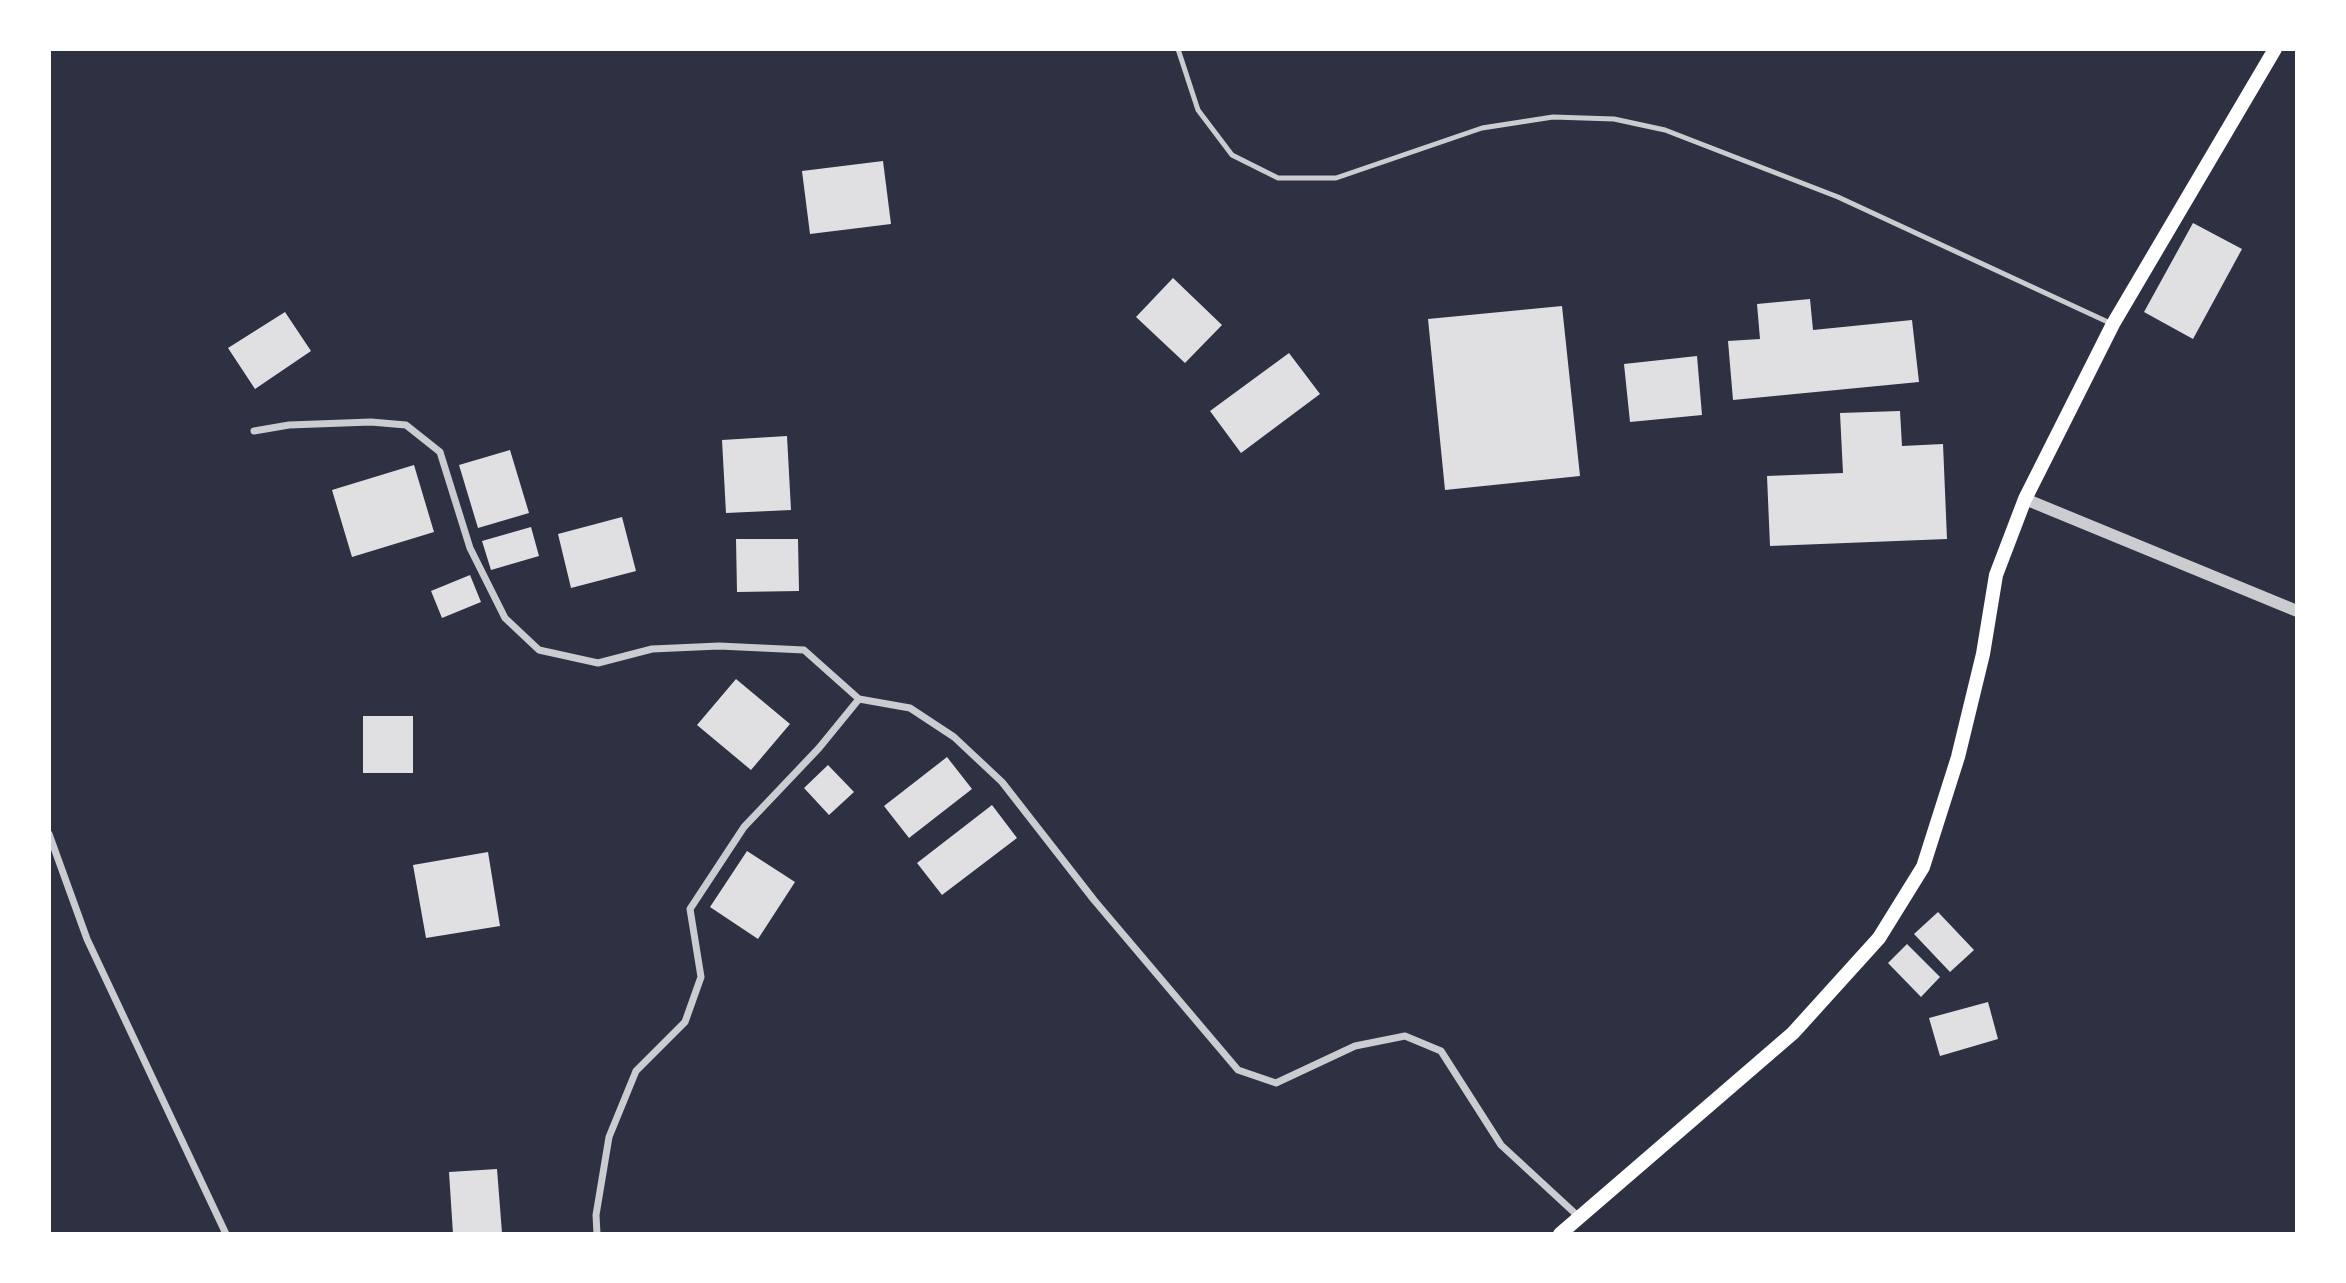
<!DOCTYPE html>
<style>
body{margin:0}
#map{position:relative;width:2346px;height:1283px;overflow:hidden;background:#2d3142;font-family:"Public Sans",sans-serif}
canvas{display:block}
.frame{position:absolute;inset:0;border:51px solid #fff;pointer-events:none}
</style>
<div id="map">
<canvas width="2346" height="1283"></canvas>
<div class="frame"></div>
</div>
<script>
const ctx = document.querySelector('canvas').getContext('2d');
ctx.lineJoin = 'round';
function paint(path, color) { ctx.fillStyle = color; ctx.fill(path, 'evenodd'); }
const poly = rows => new Path2D(rows.map(r => 'M' + r).join(''));
function stroke(path, color, width, dash) { ctx.strokeStyle = color; ctx.lineWidth = width; ctx.lineCap = dash ? 'butt' : 'round'; ctx.setLineDash(dash || []); ctx.stroke(path); }
paint(poly([
 [883,161,891,224,810,234,802,171],
 [2193,223,2242,249,2193,339,2144,312],
 [1173,278,1222,325,1185,363,1136,317],
 [1810,299,1813,330,1912,320,1919,382,1733,400,1728,341,1760,339,1757,304],
 [1562,306,1580,476,1445,490,1428,319],
 [285,312,311,351,255,389,228,348],
 [1289,353,1320,394,1241,453,1210,411],
 [1697,356,1702,415,1630,422,1624,364],
 [1900,411,1902,446,1943,444,1947,539,1770,546,1767,476,1843,473,1840,413],
 [787,436,791,510,726,513,722,440],
 [510,450,529,513,478,528,459,465],
 [414,465,434,532,352,557,332,490],
 [622,517,636,571,571,588,558,534],
 [531,527,539,556,491,570,482,541],
 [736,539,798,539,799,591,737,592],
 [470,575,481,602,442,618,431,591],
 [736,679,790,724,751,770,697,725],
 [363,716,413,716,413,773,363,773],
 [947,757,972,789,909,838,884,806],
 [828,765,854,792,829,815,804,788],
 [992,805,1017,838,942,895,917,863],
 [747,851,795,882,758,939,710,907],
 [488,852,500,926,426,938,413,865],
 [1938,912,1974,950,1950,972,1914,934],
 [1907,944,1940,977,1921,997,1888,963],
 [1988,1002,1998,1039,1940,1056,1929,1018],
 [497,1169,502,1233,453,1234,449,1172]
]), '#e0e0e3');
stroke(poly([
 [1178,49,1198,110,1232,155,1278,178,1336,178,1482,128,1553,117,1614,119,1665,130,1838,197,2110,323]
]), '#caccd0', 5);
stroke(poly([
 [254,431,289,425,371,422,406,425,440,452,470,548,505,618,539,650,598,663,652,649,719,646,804,650,859,699,910,708,954,737,1002,782,1094,900,1238,1070,1276,1083,1355,1046,1405,1036,1441,1051,1501,1145,1579,1217],
 [49,834,87,939,226,1234],
 [597,1234,596,1215,609,1137,636,1071,685,1022,701,977,690,909,744,827,819,748,859,699]
]), '#caccd0', 7);
stroke(poly([
 [2025,499,2297,611]
]), '#caccd0', 12);
stroke(poly([
 [1560,1234,1793,1033,1879,938,1923,867,1958,757,1983,654,1996,575,2025,499,2113,324,2275,49]
]), '#fff', 14);
</script>
